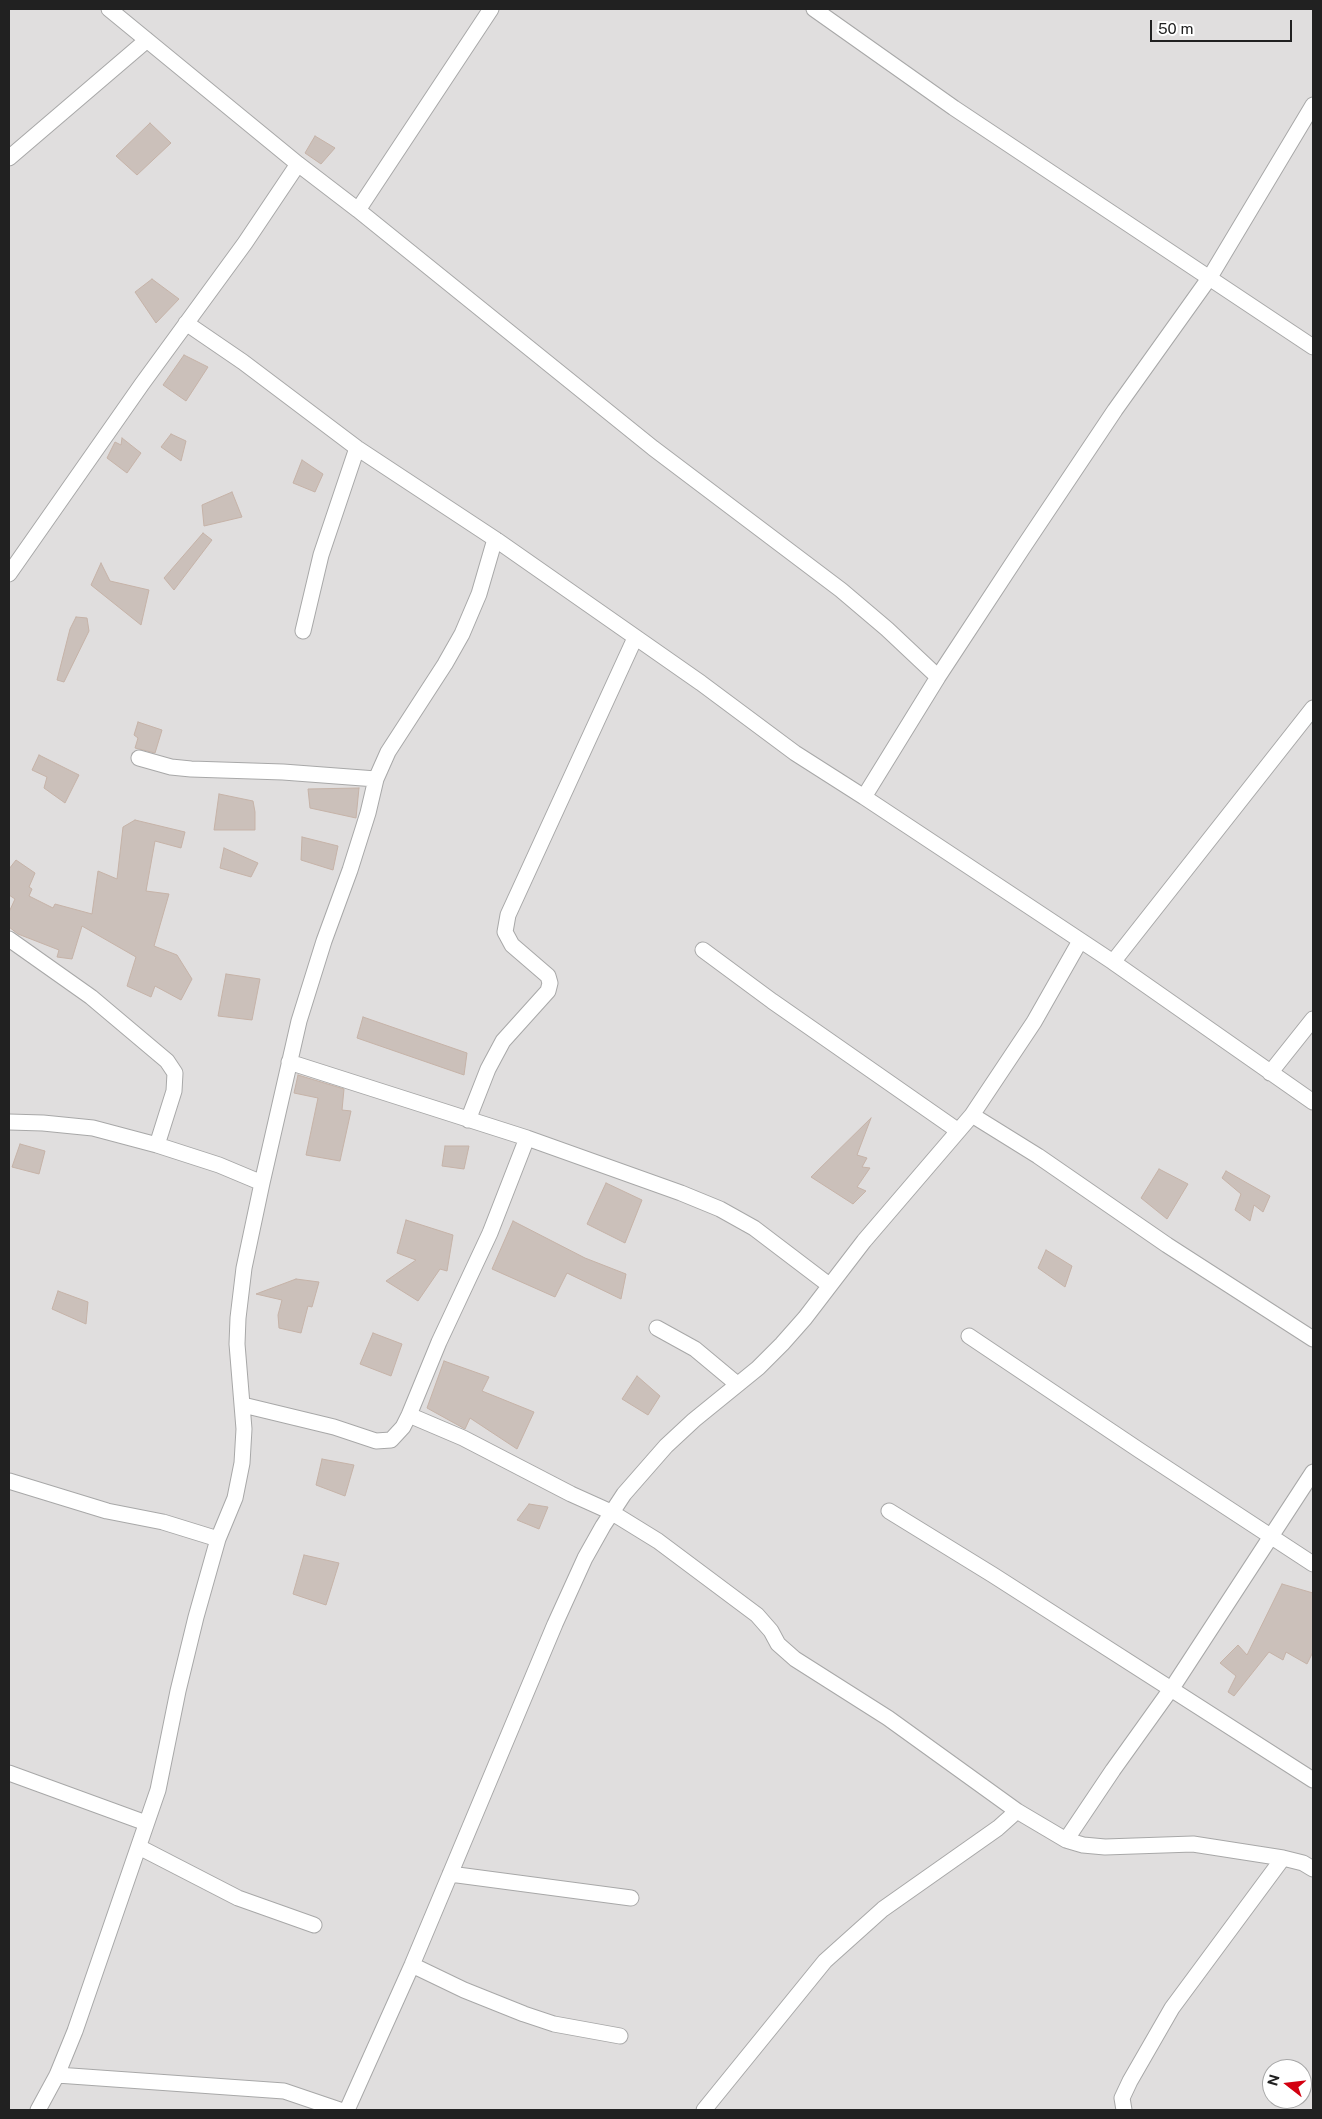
<!DOCTYPE html>
<style>
body{margin:0}
#map{position:relative;width:1322px;height:2119px;overflow:hidden;background:#f2eee7;font-family:"Public Sans",sans-serif}
canvas{display:block}
.frame{position:absolute;inset:0;border:10px solid #212121;pointer-events:none}
.north{position:absolute;left:1262px;top:2059px;width:50px;height:50px;box-sizing:border-box;background:#fff;border:1px solid #a6a6a6;border-radius:50%;rotate:286deg;font-size:14px;font-weight:700;line-height:20px;text-align:center;color:#212121}
.north::after{content:'';display:block;margin:auto;width:18px;height:22px;background:#d30010;clip-path:polygon(50% 0,100% 100%,50% 72%,0 100%)}
.scale{position:absolute;left:1150px;top:20px;width:142px;height:22px;box-sizing:border-box;border:2px solid #212121;border-top:0;padding-left:6px;font-size:15px;line-height:18px;white-space:nowrap;color:#212121;-webkit-text-stroke:4px #fff;paint-order:stroke}
</style>
<div id="map">
<canvas width="1322" height="2119"></canvas>
<div class="frame"></div>
<div class="north">N</div>
<div class="scale">50 m</div>
</div>
<script>
const ctx = document.querySelector('canvas').getContext('2d');
ctx.lineJoin = 'round';
function paint(path, color) { ctx.fillStyle = color; ctx.fill(path, 'evenodd'); }
const poly = rows => new Path2D(rows.map(r => 'M' + r).join(''));
function stroke(path, color, width, dash) { ctx.strokeStyle = color; ctx.lineWidth = width; ctx.lineCap = dash ? 'butt' : 'round'; ctx.setLineDash(dash || []); ctx.stroke(path); }
paint(poly([
 [9,9,1313,9,1313,2110,9,2110],
 [1272,2069,1302,2069,1302,2099,1272,2099]
]), '#e0dede');
const building = poly([
 [150,123,171,143,137,175,116,156,150,123],
 [315,136,335,148,321,164,305,153,315,136],
 [152,279,179,299,156,323,135,292,152,279],
 [184,355,208,367,186,401,163,385,184,355],
 [171,434,186,441,181,461,161,447,171,434],
 [122,438,141,453,127,473,107,458,115,442,121,445,122,438],
 [302,460,323,474,315,492,293,483,302,460],
 [232,492,242,517,204,526,202,505,232,492],
 [203,533,212,540,174,590,164,578,203,533],
 [101,563,110,581,149,590,141,625,91,585,101,563],
 [76,617,87,618,89,631,64,682,57,680,70,629,76,617],
 [138,722,162,730,155,753,135,748,138,738,134,735,138,722],
 [39,755,79,775,65,803,44,788,47,777,32,770,39,755],
 [359,788,356,818,310,808,308,789,359,788],
 [219,794,253,801,255,812,255,830,214,830,219,794],
 [135,820,185,832,181,848,155,841,146,891,169,894,154,946,177,955,192,979,181,1000,155,986,151,997,127,986,136,957,82,926,72,959,57,957,59,950,18,934,9,927,9,912,15,899,9,895,9,869,16,860,35,873,29,887,32,889,29,896,53,908,55,904,92,914,98,871,117,879,123,827,135,820],
 [302,837,338,846,333,870,301,860,302,837],
 [224,848,258,863,251,877,220,868,224,848],
 [226,974,260,979,252,1020,218,1016,226,974],
 [363,1017,467,1053,464,1075,357,1038,363,1017],
 [298,1075,344,1089,342,1110,351,1111,340,1161,306,1155,318,1098,294,1093,298,1075],
 [871,1118,857,1155,867,1158,862,1167,870,1168,857,1187,866,1191,853,1204,811,1177,871,1118],
 [20,1144,45,1151,39,1174,12,1167,20,1144],
 [445,1146,469,1146,464,1169,442,1166,445,1146],
 [1159,1169,1188,1184,1167,1219,1141,1198,1159,1169],
 [1226,1171,1270,1196,1263,1212,1254,1205,1250,1221,1235,1210,1241,1194,1222,1178,1226,1171],
 [606,1183,642,1200,625,1243,587,1224,606,1183],
 [406,1220,453,1235,447,1271,440,1269,418,1301,386,1281,416,1260,397,1253,406,1220],
 [513,1221,585,1258,626,1274,621,1299,567,1273,555,1297,492,1269,513,1221],
 [1046,1250,1072,1266,1065,1287,1038,1268,1046,1250],
 [296,1279,319,1282,312,1307,308,1306,301,1333,279,1328,278,1315,282,1300,256,1294,296,1279],
 [58,1291,88,1302,86,1324,52,1309,58,1291],
 [373,1333,402,1344,391,1376,360,1364,373,1333],
 [444,1361,489,1377,482,1391,534,1412,517,1449,470,1418,465,1429,427,1408,444,1361],
 [637,1376,660,1396,648,1415,622,1399,637,1376],
 [322,1459,354,1465,345,1496,316,1485,322,1459],
 [529,1504,548,1507,539,1529,517,1520,529,1504],
 [304,1555,339,1563,326,1605,293,1594,304,1555],
 [1282,1584,1313,1593,1313,1652,1307,1664,1286,1652,1283,1660,1269,1652,1234,1696,1228,1692,1236,1676,1220,1663,1238,1645,1247,1655,1282,1584]
]);
paint(building, '#cbc0ba');
stroke(building, '#c6b3a8', 1);
const minor = poly([
 [109,9,298,164,358,210,653,448,841,590,887,629,938,677],
 [814,9,954,108,1313,347],
 [1313,105,1210,277,1115,410,1022,549,938,677,864,797,1113,962,1313,1102],
 [9,158,147,40],
 [358,210,491,9],
 [186,323,243,362,357,448,495,539,701,683,795,753,864,797],
 [9,574,142,384,245,243,298,164],
 [303,631,321,555,357,448],
 [139,758,171,767,191,769,283,772,376,779],
 [9,939,91,997,167,1061,175,1073,174,1091,157,1145],
 [703,950,772,1001,957,1130],
 [1113,962,1313,708],
 [289,1062,527,1138,681,1193,720,1209,754,1228,829,1285],
 [1270,1073,1313,1019],
 [972,1115,1038,1156,1167,1245,1313,1339],
 [468,1120,488,1069,503,1041,548,991,550,983,548,976,512,945,505,932,508,915,635,638],
 [9,1122,43,1123,93,1128,157,1145,219,1165,262,1183],
 [657,1328,695,1349,737,1384],
 [969,1336,1139,1450,1313,1564],
 [243,1405,334,1427,376,1441,391,1440,403,1427,409,1415,439,1342,490,1233,527,1138],
 [409,1415,463,1438,571,1494,611,1512,658,1541,757,1615,771,1631,778,1644,795,1659,888,1718,1017,1811,1066,1840,1083,1845,1105,1847,1193,1844,1283,1858],
 [9,1481,107,1511,163,1522,218,1539],
 [889,1511,993,1575,1313,1780],
 [9,1773,146,1823],
 [1066,1840,1113,1770,1176,1682,1313,1472],
 [139,1847,238,1898,314,1925],
 [450,1874,631,1898],
 [412,1965,464,1990,524,2014,554,2024,620,2036],
 [57,2075,284,2091,340,2110],
 [38,2110,57,2075,75,2031,158,1790,178,1691,196,1617,218,1539,235,1498,242,1463,244,1429,237,1344,238,1318,244,1268,262,1183,299,1021,324,941,350,870,368,813,376,779,388,752,445,664,462,634,479,594,495,539],
 [347,2110,412,1965,555,1624,585,1558,603,1526,624,1494,666,1446,694,1420,758,1368,782,1344,805,1318,864,1241,972,1115,1034,1022,1080,941],
 [704,2110,825,1961,883,1909,998,1828,1017,1811],
 [1124,2110,1122,2098,1130,2081,1172,2008,1283,1858,1303,1863,1313,1869]
]);
stroke(minor, '#a8a8a8', 17);
stroke(minor, '#fff', 15);
</script>
